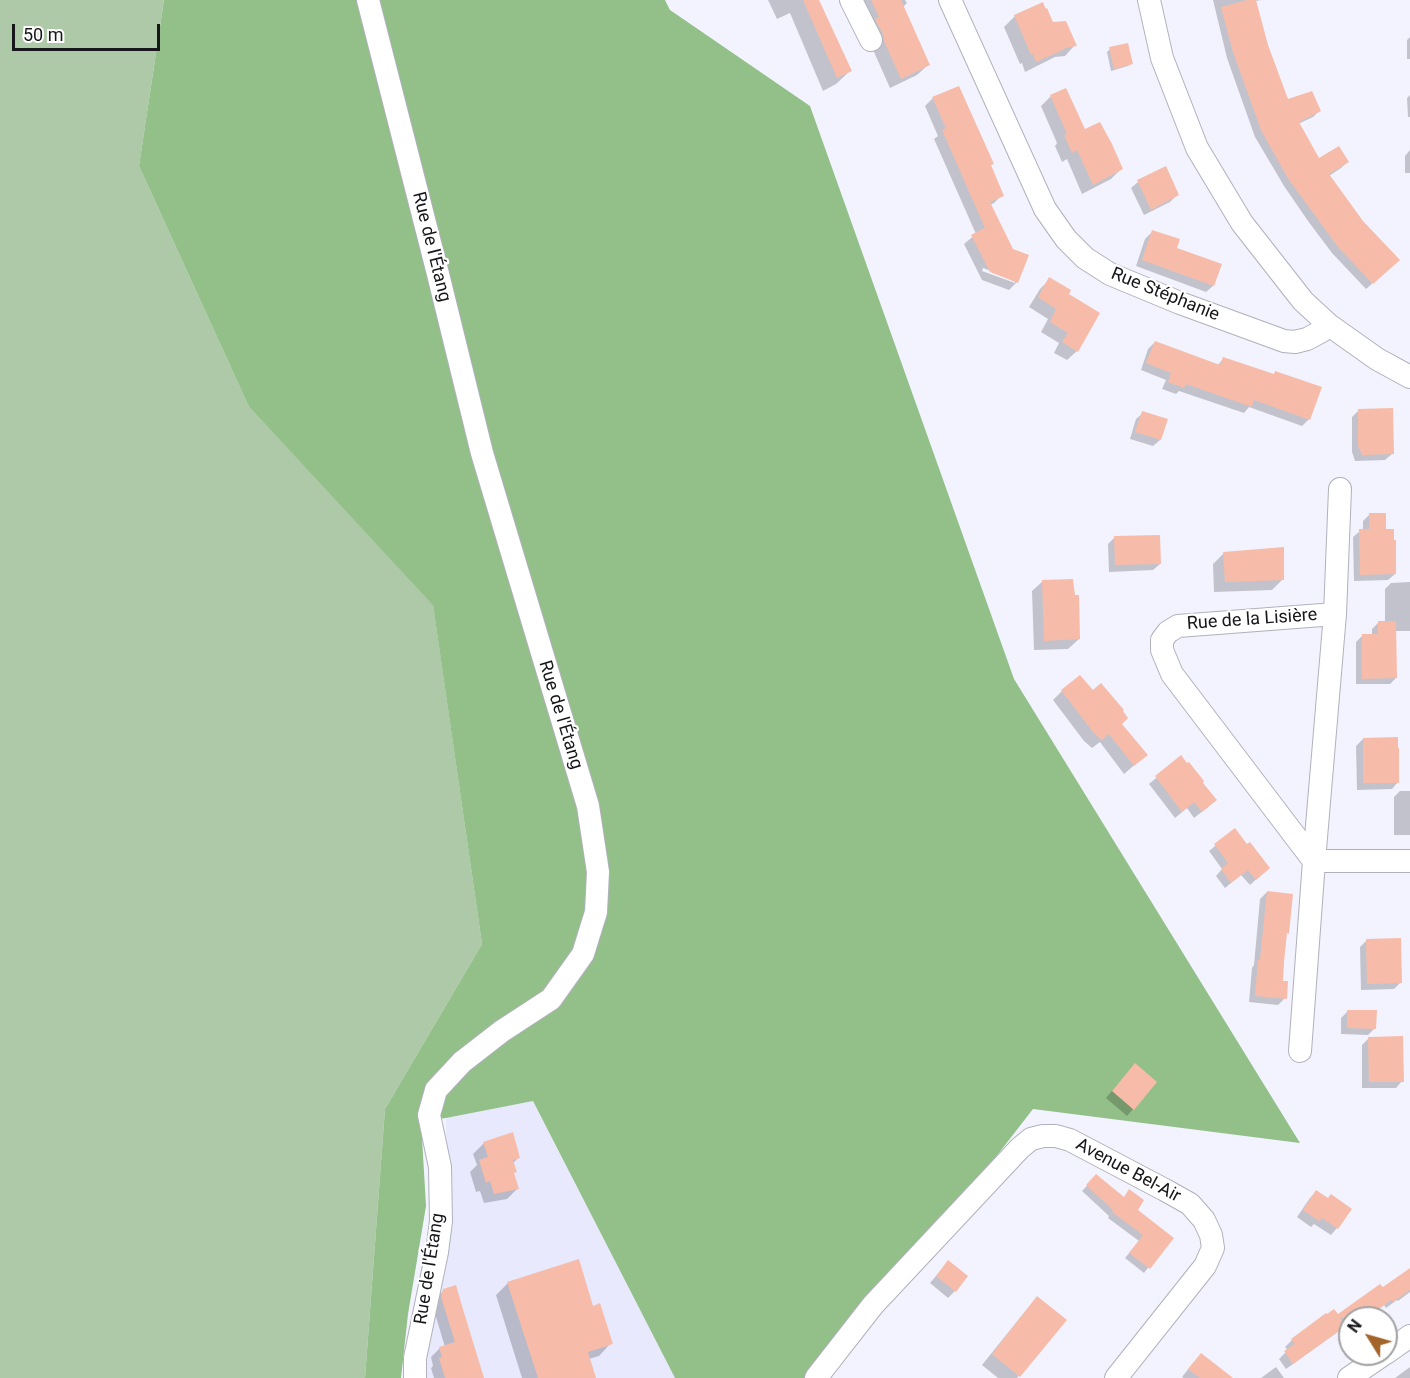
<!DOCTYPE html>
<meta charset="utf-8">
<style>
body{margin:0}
#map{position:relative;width:1410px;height:1378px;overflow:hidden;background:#f2f3fe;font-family:Roboto,sans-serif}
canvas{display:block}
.north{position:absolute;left:1338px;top:1306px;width:60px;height:60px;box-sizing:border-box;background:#fff;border:2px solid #a2a2a4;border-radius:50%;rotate:307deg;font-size:16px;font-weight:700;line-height:24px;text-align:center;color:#17171b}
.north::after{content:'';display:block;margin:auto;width:21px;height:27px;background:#a2642a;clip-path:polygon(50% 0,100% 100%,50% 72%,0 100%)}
.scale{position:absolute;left:12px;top:24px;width:148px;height:27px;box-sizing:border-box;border:3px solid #17171b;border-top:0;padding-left:8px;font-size:18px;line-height:21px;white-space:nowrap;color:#17171b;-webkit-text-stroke:4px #fff;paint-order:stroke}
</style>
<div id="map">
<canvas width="1410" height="1378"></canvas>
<div class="north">N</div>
<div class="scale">50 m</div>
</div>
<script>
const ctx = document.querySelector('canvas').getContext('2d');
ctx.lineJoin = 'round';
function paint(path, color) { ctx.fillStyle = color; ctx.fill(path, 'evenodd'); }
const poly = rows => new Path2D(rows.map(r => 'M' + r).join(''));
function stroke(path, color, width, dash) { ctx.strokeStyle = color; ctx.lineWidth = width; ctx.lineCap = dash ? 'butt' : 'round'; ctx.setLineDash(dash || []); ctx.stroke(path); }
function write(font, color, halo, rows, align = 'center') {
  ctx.font = font + ' Roboto,sans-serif'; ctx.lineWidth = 4.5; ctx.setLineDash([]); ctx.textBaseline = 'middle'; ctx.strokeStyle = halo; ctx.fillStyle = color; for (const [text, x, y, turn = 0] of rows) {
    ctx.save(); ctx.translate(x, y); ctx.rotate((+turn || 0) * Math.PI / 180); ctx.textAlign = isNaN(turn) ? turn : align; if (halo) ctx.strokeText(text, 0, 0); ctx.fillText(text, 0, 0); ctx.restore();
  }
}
paint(poly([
 [533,1101,675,1378,425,1378,426,1351,449,1238,446,1118]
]), '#e8e9fc');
paint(poly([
 [0,0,164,0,139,166,249,407,433,604,482,944,385,1109,365,1378,0,1378]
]), '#aec9a7');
paint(poly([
 [164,0,665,0,670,10,810,106,1014,679,1300,1143,1033,1109,824,1378,675,1378,533,1101,446,1118,421,1121,426,1206,408,1314,401,1378,365,1378,385,1109,482,944,433,605,249,407,139,166]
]), '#93bf88');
paint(poly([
 [768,0,818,0,850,71,836,84,823,91,790,13,777,19],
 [856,0,905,0,907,3,903,7,928,65,917,75,890,88,874,52,873,45],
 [1213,0,1261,0,1255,1,1266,45,1287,101,1319,111,1313,117,1298,124,1319,160,1347,162,1341,168,1329,176,1392,266,1366,289,1332,253,1308,221,1284,186,1255,137,1227,58],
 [1043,3,1052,23,1075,45,1065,56,1055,57,1025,72,1022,63,1020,64,1004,27,1015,16],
 [1410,37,1410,59,1407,59,1407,40],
 [1110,49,1131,63,1128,66,1111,71,1107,52],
 [1410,95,1410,117,1408,117,1407,98],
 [1051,96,1121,169,1111,179,1082,194,1067,159,1062,162,1055,146,1057,143,1041,106],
 [933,98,992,164,990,166,1002,195,994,203,990,205,1017,282,1009,290,982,280,964,244,976,234,934,139,938,136,925,106],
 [983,268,1015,280,1015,283,982,271],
 [1410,150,1410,173,1405,173,1405,156],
 [1165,168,1177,195,1170,202,1144,215,1131,188,1138,182],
 [1152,232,1175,249,1213,286,1206,292,1136,266,1145,239],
 [1050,279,1067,294,1077,351,1067,360,1054,353,1059,343,1041,332,1048,319,1029,307,1040,289],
 [1155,342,1217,366,1223,359,1309,419,1302,426,1249,407,1244,413,1179,391,1176,394,1162,389,1166,380,1141,370,1148,349],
 [1359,410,1392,454,1385,460,1355,461,1352,452,1352,417],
 [1143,413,1160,440,1153,446,1130,439,1136,419],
 [1370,514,1385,530,1395,574,1388,580,1354,581,1353,537,1360,531,1363,531,1363,521],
 [1115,537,1160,564,1153,570,1109,572,1108,544],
 [1224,553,1283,579,1272,590,1214,592,1213,564],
 [1043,581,1079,639,1068,649,1034,650,1032,591],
 [1410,582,1410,631,1396,631,1396,678,1390,684,1356,684,1356,642,1362,636,1372,635,1372,629,1378,623,1385,622,1385,589,1391,583],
 [1062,691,1146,755,1124,774,1100,742,1092,748,1084,741,1053,700],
 [1363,739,1398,782,1392,789,1357,790,1356,746],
 [1181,757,1208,807,1194,818,1187,808,1175,818,1149,784],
 [1400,791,1410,791,1410,835,1394,835,1394,797],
 [1235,830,1262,874,1250,885,1241,875,1225,888,1216,876,1222,869,1209,851],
 [1267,892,1287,933,1285,935,1281,982,1285,998,1278,1005,1249,1002,1252,968,1254,965,1260,899],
 [1367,940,1401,982,1394,989,1361,990,1360,947],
 [1348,1011,1375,1028,1368,1035,1341,1034,1341,1018],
 [1368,1039,1402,1081,1396,1088,1362,1088,1362,1045],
 [1128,1072,1133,1109,1127,1116,1106,1098],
 [484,1143,519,1157,512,1164,513,1174,518,1188,507,1199,484,1203,480,1191,476,1192,470,1172,477,1165,473,1154],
 [1096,1176,1136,1211,1171,1238,1144,1273,1125,1258,1139,1241,1108,1218,1109,1216,1082,1191],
 [1316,1192,1328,1199,1337,1228,1331,1235,1314,1224,1311,1227,1297,1217,1310,1198],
 [942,1269,955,1291,948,1298,930,1283],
 [1410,1272,1410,1292,1398,1301,1397,1300,1386,1308,1384,1305,1367,1318,1350,1318,1350,1331,1342,1336,1339,1331,1286,1369,1279,1359,1288,1350,1285,1347,1292,1340,1338,1317],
 [508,1283,592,1308,611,1343,599,1356,589,1359,595,1378,522,1378,496,1295],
 [444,1290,482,1378,434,1378,431,1368,433,1366,431,1357,440,1348,445,1347,433,1307,435,1300],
 [1038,1298,1065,1320,1017,1378,998,1378,982,1365,1027,1309],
 [1194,1362,1220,1378,1184,1378,1182,1377],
 [1276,1367,1284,1378,1261,1378],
 [1410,1367,1410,1378,1395,1378]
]), '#0003');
paint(poly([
 [803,0,819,0,852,71,837,78],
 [871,0,901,0,930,65,901,79,884,41,883,34,875,19,879,17],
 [1247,0,1256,0,1268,45,1288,99,1312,91,1321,111,1299,122,1319,158,1339,146,1349,162,1329,174,1363,221,1400,260,1373,284,1338,247,1314,214,1289,180,1261,130,1233,52,1221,7],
 [1043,2,1045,9,1047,8,1053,22,1066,21,1077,46,1064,48,1065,49,1036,62,1033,54,1031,55,1014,15],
 [1128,43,1133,64,1114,69,1109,47],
 [959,86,994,164,991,165,1004,196,990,202,1013,249,1029,255,1018,283,990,272,971,235,985,228,942,130,946,128,932,97],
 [1066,88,1085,129,1100,122,1112,144,1123,169,1093,185,1077,150,1072,153,1064,135,1067,134,1050,95],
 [1166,166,1179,195,1151,210,1137,180],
 [1152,230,1180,239,1177,248,1222,264,1214,286,1142,260],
 [1049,277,1071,290,1069,294,1100,313,1078,352,1062,342,1068,333,1050,322,1056,309,1038,297],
 [1155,341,1220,365,1223,357,1274,374,1275,371,1322,387,1310,420,1254,400,1252,407,1186,384,1184,388,1168,382,1171,373,1146,363],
 [1393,408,1394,454,1362,455,1358,445,1358,409],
 [1142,411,1168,419,1161,440,1135,432],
 [1369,513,1386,513,1386,529,1394,529,1394,540,1396,540,1396,574,1360,575,1359,529,1369,529],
 [1160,535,1161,564,1115,565,1114,536],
 [1284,547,1284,580,1225,582,1223,552],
 [1073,579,1075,595,1079,595,1080,639,1044,641,1042,580],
 [1378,621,1396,621,1397,678,1362,679,1362,634,1378,634],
 [1080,675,1093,690,1101,683,1124,710,1123,711,1128,718,1122,724,1148,755,1134,766,1109,734,1102,740,1093,732,1061,690],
 [1398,737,1398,748,1399,748,1399,783,1363,783,1363,738],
 [1181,755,1187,763,1189,762,1204,781,1203,783,1217,800,1202,812,1194,802,1182,812,1155,776],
 [1235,828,1247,844,1250,842,1270,868,1256,880,1248,870,1231,883,1221,869,1228,863,1214,844],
 [1267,891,1293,894,1289,934,1287,933,1284,962,1283,981,1288,981,1287,999,1255,996,1258,960,1260,960],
 [1401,938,1402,983,1367,984,1366,939],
 [1347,1010,1377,1010,1376,1029,1347,1028],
 [1403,1036,1404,1082,1369,1082,1368,1037],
 [1135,1063,1157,1082,1134,1110,1112,1091],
 [513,1132,520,1158,513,1160,517,1172,514,1173,519,1189,494,1194,490,1181,486,1183,479,1160,488,1157,483,1142],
 [1096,1174,1124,1197,1129,1189,1144,1200,1138,1210,1174,1238,1150,1269,1129,1253,1143,1235,1112,1212,1113,1210,1086,1185],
 [1316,1190,1328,1198,1331,1194,1352,1209,1338,1229,1322,1218,1319,1221,1303,1210],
 [579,1259,593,1306,600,1303,613,1344,588,1352,596,1378,538,1378,507,1282],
 [948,1260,968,1276,956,1292,936,1276],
 [1410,1268,1410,1290,1393,1302,1391,1300,1367,1318,1340,1318,1346,1326,1293,1364,1284,1351,1295,1344,1291,1339,1326,1313,1327,1314,1334,1309,1338,1314,1380,1284,1383,1287],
 [456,1285,462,1306,484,1378,445,1378,439,1358,442,1357,439,1347,455,1342,441,1297,443,1289],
 [1037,1296,1067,1320,1020,1377,992,1354],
 [1201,1353,1233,1378,1200,1378,1188,1369]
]), '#f6bca9');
const minor = poly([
 [368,0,438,274,482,453,588,806,598,872,596,912,583,954,551,999,502,1031,462,1062,436,1090,429,1115,440,1167,441,1221,437,1252,415,1358,415,1378],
 [851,0,871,40],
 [950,0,1045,209,1066,239,1085,258,1110,274,1180,303,1284,341,1295,342,1307,339,1322,331,1329,325,1377,359,1410,377],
 [1149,0,1162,58,1197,148,1242,223,1303,301,1329,325],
 [1335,614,1340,489],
 [1300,1051,1314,861,1172,674,1162,650,1162,640,1168,632,1178,626,1335,614,1314,861,1410,861],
 [1386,1353,1410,1336],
 [816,1378,873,1305,1020,1148,1031,1139,1043,1136,1056,1136,1070,1140,1165,1190,1190,1204,1204,1220,1211,1235,1213,1248,1205,1266,1116,1378],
 [1349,1378,1384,1354]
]);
stroke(minor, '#b0b1bc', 24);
stroke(minor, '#fff', 22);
write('18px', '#17171b', '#fff', [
 ["Rue de l'Étang",431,247,76],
 ["Rue Stéphanie",1165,295,22],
 ["Rue de la Lisière",1252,620,-4],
 ["Rue de l'Étang",560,715,73],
 ["Avenue Bel-Air",1128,1171,28],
 ["Rue de l'Étang",430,1269,-81]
]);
</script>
